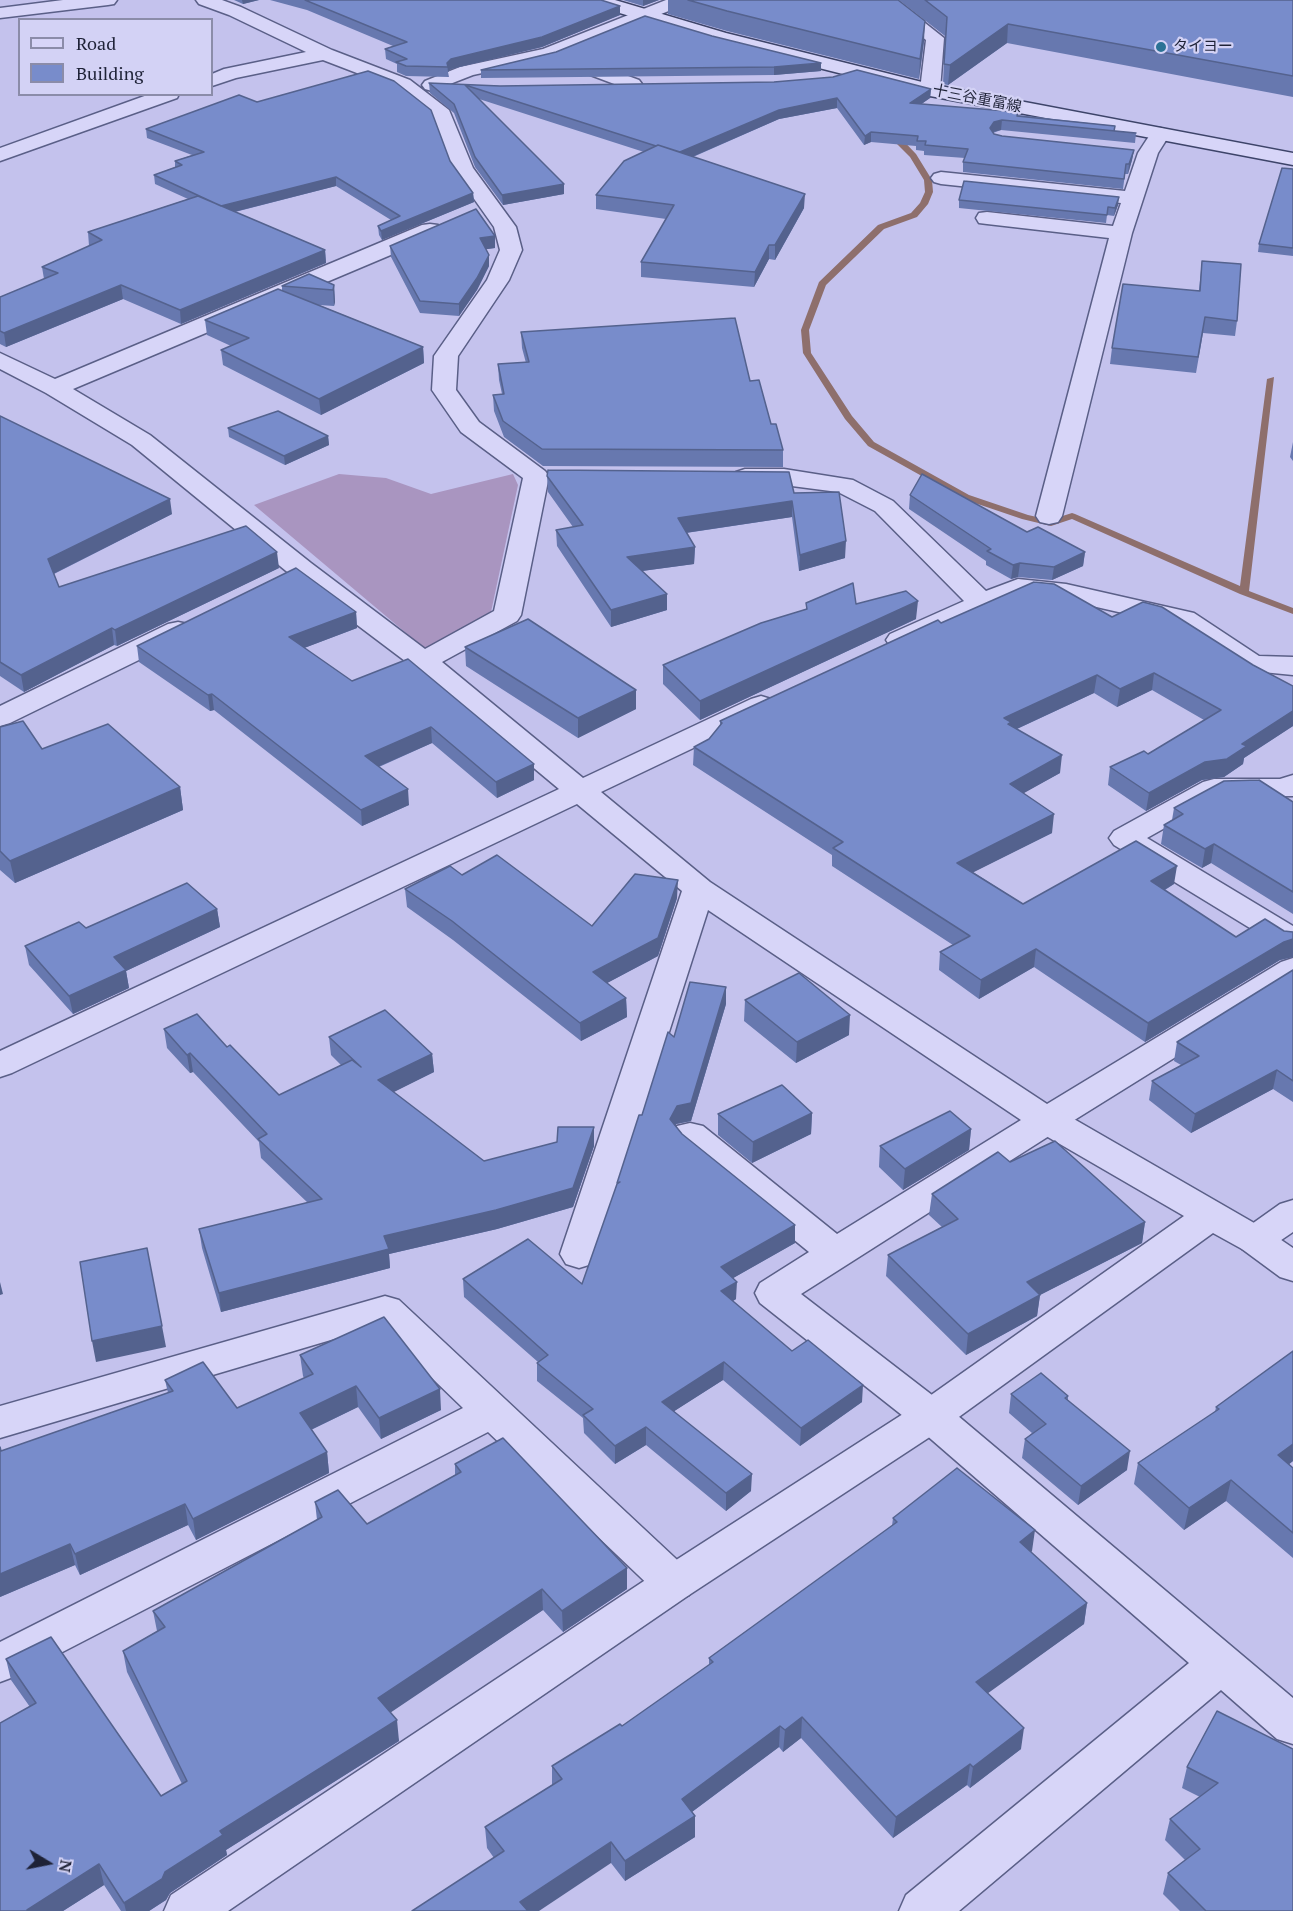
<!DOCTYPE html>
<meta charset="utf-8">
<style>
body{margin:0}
#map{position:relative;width:1293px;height:1911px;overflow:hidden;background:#c4c2ed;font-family:"PT Serif",serif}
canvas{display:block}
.legend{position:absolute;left:18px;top:18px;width:195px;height:78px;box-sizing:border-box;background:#d3d2f5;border:2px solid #8b8ca9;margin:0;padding:8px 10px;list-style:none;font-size:18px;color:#1e2237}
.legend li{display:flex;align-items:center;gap:12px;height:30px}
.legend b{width:30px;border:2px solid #8b8ca9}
.north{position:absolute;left:18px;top:1833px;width:60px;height:60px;-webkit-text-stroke:4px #d3d2f5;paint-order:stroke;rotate:100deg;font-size:16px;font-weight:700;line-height:24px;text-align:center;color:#1e2237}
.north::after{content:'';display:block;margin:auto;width:21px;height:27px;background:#1e2237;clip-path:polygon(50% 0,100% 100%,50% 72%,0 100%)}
</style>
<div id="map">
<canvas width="1293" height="1911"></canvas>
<ul class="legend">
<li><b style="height:8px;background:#d7d5f8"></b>Road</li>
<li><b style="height:16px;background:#788ccb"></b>Building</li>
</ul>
<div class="north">N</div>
</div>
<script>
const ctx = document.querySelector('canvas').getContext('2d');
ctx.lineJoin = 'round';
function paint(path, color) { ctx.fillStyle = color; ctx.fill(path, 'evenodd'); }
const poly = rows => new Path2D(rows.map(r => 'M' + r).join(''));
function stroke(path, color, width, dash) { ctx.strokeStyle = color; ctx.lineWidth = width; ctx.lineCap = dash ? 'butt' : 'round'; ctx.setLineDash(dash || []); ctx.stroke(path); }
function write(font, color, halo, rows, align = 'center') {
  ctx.font = font + ' "PT Serif","Noto Sans JP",serif'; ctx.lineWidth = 4.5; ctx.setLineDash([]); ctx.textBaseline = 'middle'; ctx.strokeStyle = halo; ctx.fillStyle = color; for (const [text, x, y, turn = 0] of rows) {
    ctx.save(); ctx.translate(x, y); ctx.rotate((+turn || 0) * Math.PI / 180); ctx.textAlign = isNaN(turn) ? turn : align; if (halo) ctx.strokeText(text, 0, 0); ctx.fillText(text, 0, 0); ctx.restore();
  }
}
paint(poly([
 [339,474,386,478,431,494,513,474,518,485,491,612,425,649,254,505]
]), '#a995c0');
paint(poly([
 [888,131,894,131,916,154,932,180,933,192,928,204,917,217,884,229,826,285,809,330,811,353,852,416,874,442,969,495,1028,515,1050,520,1072,513,1075,514,1240,586,1267,379,1274,377,1249,591,1293,608,1293,614,1240,594,1072,519,1051,526,1022,519,963,499,868,446,845,419,803,353,801,330,819,282,878,225,911,213,920,203,925,192,924,180,910,157,888,135,888,131]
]), '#8e6f6c');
const minor = poly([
 [63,0,117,0,114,4,108,5,0,18,0,8,63,0],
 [196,0,222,0,241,7,332,50,410,80,449,110,473,168,516,227,522,250,509,280,458,356,456,390,479,422,545,471,549,476,521,615,517,621,442,662,583,778,751,699,761,696,771,699,776,705,771,711,601,792,710,882,1047,1104,1281,962,1293,958,1293,984,1060,1129,801,1294,945,1405,1293,1698,1293,1744,1277,1739,1221,1690,959,1911,899,1911,906,1895,1189,1663,917,1427,760,1303,755,1293,760,1283,809,1252,677,1144,672,1135,677,1126,690,1123,703,1126,837,1234,1021,1120,708,910,598,1254,592,1264,579,1268,566,1264,560,1254,682,891,577,804,12,1073,0,1077,0,1051,559,789,413,667,291,575,132,445,46,393,0,369,0,353,55,379,422,225,430,224,438,225,441,230,438,235,73,389,150,435,311,563,425,649,494,611,523,478,461,432,432,390,434,356,487,280,500,250,494,227,453,169,433,117,396,88,323,60,236,78,212,86,212,74,224,69,306,52,229,15,199,4,196,0],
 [666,0,755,0,752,4,746,5,671,10,556,57,473,75,432,91,425,89,422,85,425,81,460,67,543,49,666,0],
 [876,0,896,0,944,38,940,90,937,94,930,96,923,94,920,90,926,40,876,0],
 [568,54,639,80,642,84,639,88,632,90,625,88,561,64,559,60,561,56,568,54],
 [150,94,179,94,177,98,0,161,0,148,150,94],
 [1160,128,1167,130,1170,134,1158,153,1132,233,1062,516,1058,522,1049,524,1040,522,1036,516,1109,238,987,224,979,223,976,218,979,213,987,212,1113,226,1121,203,941,184,934,182,931,178,934,174,941,172,1125,191,1138,153,1153,130,1160,128],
 [745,469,784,469,853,480,893,501,986,591,1018,579,1066,584,1194,613,1259,656,1293,657,1293,675,1242,670,1175,625,1066,600,1022,596,910,646,900,648,890,646,886,640,890,634,964,601,875,511,838,492,784,485,745,485,736,482,732,477,736,472,745,469],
 [178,622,188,624,192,630,188,636,10,723,0,726,0,706,168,624,178,622],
 [1293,775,1293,796,1220,797,1147,838,1293,926,1293,950,1281,947,1114,845,1109,838,1114,831,1203,782,1214,779,1280,779,1293,775],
 [1293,1200,1293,1232,1268,1249,1255,1253,1242,1249,1236,1240,1242,1231,1280,1204,1293,1200],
 [385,1296,399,1300,689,1571,695,1583,689,1595,674,1601,659,1595,488,1432,16,1676,0,1682,0,1642,463,1408,378,1326,0,1438,0,1406,385,1296]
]);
const tertiary = poly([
 [1047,1108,1060,1111,1268,1231,1293,1248,1293,1281,1280,1277,1242,1249,1213,1233,945,1427,689,1595,228,1911,164,1911,171,1895,659,1571,917,1405,1184,1216,1034,1129,1029,1120,1034,1111,1047,1108]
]);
const secondary = poly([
 [587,0,615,0,726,33,930,84,1293,153,1293,165,930,96,712,41,590,4,587,0]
]);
stroke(minor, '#5a5f87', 3);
stroke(tertiary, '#5a5f87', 3);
stroke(secondary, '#3d4469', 3);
paint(minor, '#d7d5f8');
paint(tertiary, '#d7d5f8');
paint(secondary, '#d7d5f8');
paint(poly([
 [234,0,259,0,243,4],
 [270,0,601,0,620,15,542,47,451,69,448,72,449,77,406,76,397,72,397,64,386,59,385,49,393,46,307,10],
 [623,0,659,0,643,6],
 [668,0,898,0,924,41,919,79,727,31,668,14],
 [899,0,1293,0,1293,97,1007,43,948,85,943,84,945,36],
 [712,36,821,71,774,75,481,78,481,70],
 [429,83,500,86,931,89,930,98,921,104,1115,126,1114,131,1136,133,1135,143,1001,130,993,133,994,134,1002,136,1134,150,1132,160,1128,174,1125,174,1123,189,963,172,963,162,965,158,924,155,924,151,916,150,916,146,871,142,864,145,837,108,779,119,693,157,804,208,775,260,769,259,754,287,641,277,641,262,666,219,596,209,596,195,644,152,479,99,564,194,503,205,475,167,454,113,430,93],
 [257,102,450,161,473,193,474,202,382,240,379,235,378,226,391,220,336,186,235,212,325,250,326,263,181,324,123,299,6,347,0,344,0,297,44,279,42,267,89,246,88,232,188,199,155,184,154,175,175,167,175,161,192,155,147,138,146,129],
 [1293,169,1293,256,1258,252,1259,244],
 [959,200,1118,205,1114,216,1107,215,1106,223,959,208],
 [390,246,495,248,486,249,489,255,489,266,477,290,459,316,420,313,391,257],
 [1202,261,1237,321,1235,336,1203,333,1196,373,1110,364,1112,348,1199,290],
 [334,285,335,302,334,306,319,305,423,347,424,363,321,415,223,365,221,350,231,346,207,335,205,320,282,291,282,286],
 [521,332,750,381,783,450,783,467,543,466,504,437,494,411,493,395,502,394,499,380,498,364,526,363,522,348],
 [0,416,172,514,54,574,59,587,279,568,117,646,114,645,24,692,0,676],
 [228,428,328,436,329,445,285,465,229,437],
 [1293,442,1293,461,1290,457],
 [547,476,794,493,845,558,799,571,792,517,686,533,695,547,694,564,642,571,667,594,667,610,611,627,557,546,556,530,573,527,548,492],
 [910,495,1027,532,1085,552,1083,566,1052,580,1018,577,1011,579,986,565,986,561,909,509],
 [806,603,856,604,916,619,700,720,663,684,663,665,806,609],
 [356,612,357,628,304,648,352,681,534,764,534,780,497,798,432,743,379,767,409,805,362,826,214,710,210,711,139,662,137,646],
 [1112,617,1253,665,1293,686,1293,726,1244,758,1243,764,1224,777,1202,780,1146,811,1108,785,1110,767,1148,754,1204,720,1152,690,1117,707,1094,693,1017,729,1060,773,1023,793,1052,833,973,872,1023,904,1174,884,1165,890,1236,937,1284,931,1293,932,1293,957,1280,960,1145,1042,1034,967,979,999,939,970,940,952,953,945,832,866,832,855,693,765,694,747,709,739,720,726,720,721,941,623],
 [465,647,636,709,578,738,466,666],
 [0,727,42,749,180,787,183,810,15,883,0,870],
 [1293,802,1293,914,1211,863,1202,868,1161,844,1164,825,1172,820,1174,808],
 [462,875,592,926,677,898,658,956,607,983,626,998,627,1017,581,1041,453,940,407,907,405,889],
 [217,909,220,927,126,971,129,988,73,1014,29,965,25,946,86,928],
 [1293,970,1293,1102,1273,1089,1191,1133,1149,1100,1152,1081,1181,1065,1174,1061,1177,1042],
 [745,1000,849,1035,796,1063,744,1021],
 [726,1004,691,1121,676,1124,676,1126,682,1134,795,1243,733,1278,736,1299,733,1301,792,1351,862,1402,800,1446,723,1380,674,1411,751,1491,726,1511,646,1445,615,1464,584,1433,583,1418,537,1381,537,1363,538,1362,464,1297,463,1279,582,1284,642,1115,674,1037],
 [164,1029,227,1047,279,1095,341,1065,331,1055,329,1037,432,1054,434,1072,393,1092,484,1161,557,1142,594,1127,594,1146,573,1207,497,1229,389,1254,390,1268,221,1312,202,1248,199,1229,308,1203,261,1158,259,1142,193,1072,190,1073,167,1048],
 [812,1113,811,1134,752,1163,718,1135,718,1114],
 [971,1129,969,1150,903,1190,879,1167,880,1146],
 [1010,1162,1145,1222,1142,1243,1040,1295,1037,1316,966,1355,886,1276,888,1255,942,1227,929,1215,932,1194],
 [1293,1351,1293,1461,1289,1464,1293,1468,1293,1558,1226,1501,1184,1530,1134,1484,1138,1463,1215,1412,1216,1407],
 [300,1355,441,1410,381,1439,358,1407,311,1430,327,1452,329,1473,196,1540,188,1525,80,1575,75,1565,0,1597,0,1447,1,1451,168,1393,165,1380,237,1408,304,1378,303,1376],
 [1011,1394,1068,1396,1068,1400,1127,1470,1078,1505,1022,1458,1025,1439,1032,1433,1009,1413],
 [455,1464,627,1568,627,1589,563,1632,543,1610,390,1712,399,1741,226,1850,227,1855,170,1893,166,1900,149,1911,121,1911,104,1885,63,1911,0,1911,30,1707,11,1680,6,1659,161,1796,182,1784,127,1672,123,1651,157,1631,153,1611,317,1520,315,1502,367,1524,455,1475],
 [893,1518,1032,1551,1031,1552,1087,1603,1084,1624,987,1693,1021,1749,970,1788,967,1785,893,1838,801,1738,783,1752,779,1747,692,1812,695,1816,695,1837,625,1881,611,1863,494,1858,487,1848,485,1827,552,1785,552,1766,622,1726,709,1665,709,1658,892,1526],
 [1217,1711,1293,1911,1180,1911,1163,1894,1168,1873,1185,1860,1165,1840,1170,1819,1200,1797,1182,1788,1187,1767]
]), '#6778af');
paint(poly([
 [242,0,259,0,243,4],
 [643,0,659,0,643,6],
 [620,6,620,15,542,47,451,69,448,72,447,63,451,59],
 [925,21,924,41,919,79,920,59],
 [1008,24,1007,43,948,85,950,65],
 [821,63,821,71,774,75,774,67],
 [931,89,930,98,909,113,910,103],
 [837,98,837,108,779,119,678,163,678,153,779,110],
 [1002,120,1001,130,993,132,989,138,990,128,994,122],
 [871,132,871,142,864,145,865,136],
 [1134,150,1132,160,1128,174,1129,164],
 [336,177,336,186,222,215,221,206],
 [564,184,564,194,503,205,502,195],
 [473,193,474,202,382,240,381,231],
 [805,194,804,208,775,260,775,245],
 [1119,197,1118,205,1114,216,1115,208],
 [495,236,495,248,481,250,480,238],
 [769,245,769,259,754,287,755,272],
 [325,250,326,263,181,324,180,310],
 [489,255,489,266,477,290,459,316,459,304],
 [121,285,123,299,6,347,4,333],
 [334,285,335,302,334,306,333,290],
 [423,347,424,363,321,415,319,399],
 [328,436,329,445,285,465,284,456],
 [170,499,172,514,51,575,48,559],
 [792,501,792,517,678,534,678,518],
 [846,541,845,558,799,571,800,555],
 [695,547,694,564,627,573,627,557],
 [277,552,279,568,117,646,115,630],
 [1085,552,1083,566,1052,580,1054,567],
 [1020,563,1018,577,1011,579,1013,565],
 [667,594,667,610,611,627,611,610],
 [918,601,916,619,700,720,700,701],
 [356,612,357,628,291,653,289,637],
 [112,628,114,645,24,692,21,675],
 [1154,673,1152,690,1117,707,1120,689],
 [1097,675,1094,693,1010,732,1004,718],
 [636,690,636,709,578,738,578,718],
 [212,694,214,710,210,711,208,695],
 [1293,711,1293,726,1244,758,1243,764,1224,777,1202,780,1146,811,1149,793,1205,762,1242,744],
 [431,727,432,743,366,772,365,756],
 [1062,755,1060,773,1008,802,1010,784],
 [534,764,534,780,497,798,496,782],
 [180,787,183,810,15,883,10,861],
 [408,789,409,805,362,826,361,810],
 [1054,814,1052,833,956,881,957,863],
 [1214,844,1211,863,1202,868,1205,849],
 [1177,866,1174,884,1149,899,1151,881],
 [678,880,677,898,658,956,594,990,593,972],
 [217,909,220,927,126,971,129,988,73,1014,69,996,114,957],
 [1293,939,1293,957,1280,960,1145,1042,1148,1023,1284,942],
 [1036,949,1034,967,979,999,981,980],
 [726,987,726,1004,691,1121,676,1124,670,1136,670,1119],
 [626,998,627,1017,581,1041,580,1023],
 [850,1015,849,1035,796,1063,797,1042],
 [190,1053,193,1072,190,1073,187,1055],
 [432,1054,434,1072,380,1099,378,1080],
 [1277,1070,1273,1089,1191,1133,1195,1114],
 [812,1113,811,1134,752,1163,753,1142],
 [594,1127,594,1146,573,1207,497,1229,389,1254,390,1268,221,1312,219,1293,384,1236],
 [971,1129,969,1150,903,1190,905,1169],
 [1145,1222,1142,1243,1040,1295,1037,1316,966,1355,968,1334,1027,1282],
 [795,1225,795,1243,721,1285,721,1267],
 [0,1282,3,1294,0,1295],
 [737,1282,736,1299,720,1309,721,1291],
 [162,1326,166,1347,96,1362,92,1341],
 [724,1362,723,1380,662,1419,662,1402],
 [863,1385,862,1402,800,1446,801,1428],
 [356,1386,358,1407,302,1434,300,1413],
 [440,1389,441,1410,381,1439,379,1418],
 [646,1427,646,1445,615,1464,615,1446],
 [1293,1444,1293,1461,1273,1477,1278,1455],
 [1130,1451,1127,1470,1078,1505,1081,1486],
 [327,1452,329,1473,196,1540,193,1519],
 [752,1474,751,1491,726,1511,726,1493],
 [1231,1480,1226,1501,1184,1530,1189,1508],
 [185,1504,188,1525,80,1575,75,1554],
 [1035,1530,1032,1551,1017,1563,1020,1542],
 [70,1544,75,1565,0,1597,0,1574],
 [627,1568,627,1589,563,1632,562,1611],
 [542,1589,543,1610,381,1719,378,1698],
 [1087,1603,1084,1624,973,1704,976,1682],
 [802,1717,801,1738,783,1752,785,1730],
 [397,1720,399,1741,226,1850,227,1855,170,1893,166,1900,149,1911,126,1911,124,1903,220,1831],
 [780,1726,779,1747,681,1820,682,1799],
 [1024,1728,1021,1749,970,1788,973,1767],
 [970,1764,967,1785,893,1838,896,1817],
 [695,1816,695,1837,625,1881,625,1861],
 [611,1842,611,1863,539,1911,521,1911,520,1902],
 [99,1864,104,1885,63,1911,27,1911,27,1910]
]), '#54628e');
const building = poly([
 [305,0,601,0,620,6,542,37,451,59,447,63,448,67,406,66,396,62,407,59,385,49,407,42,305,0],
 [688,0,898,0,925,21,920,59,727,11,688,0],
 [925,0,1293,0,1293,76,1008,24,950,65,944,64,947,17,925,0],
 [645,16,712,36,821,63,774,67,481,70,556,52,645,16],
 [857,70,931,89,910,103,1018,112,1017,116,1115,126,1114,131,1136,133,1002,120,994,122,990,128,994,134,1002,136,1134,150,1129,164,1126,164,1124,179,963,162,968,149,925,145,926,141,917,141,918,136,871,132,865,136,837,98,779,110,680,152,658,145,656,146,465,85,564,184,502,195,475,157,454,104,429,83,500,86,774,82,833,77,857,70],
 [368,71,394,81,431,110,450,161,473,193,381,231,378,226,400,216,336,177,221,206,154,175,182,165,175,161,204,152,146,129,239,95,257,102,368,71],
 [658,145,805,194,775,245,769,245,755,272,641,262,674,205,596,195,624,161,658,145],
 [1282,168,1293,169,1293,248,1259,244,1282,168],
 [964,181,1119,197,1115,208,1108,207,1107,215,959,200,964,181],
 [198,196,325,250,180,310,121,285,4,333,0,331,0,297,58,273,42,267,102,240,88,232,198,196],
 [476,209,495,236,480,238,489,255,477,278,459,304,420,301,390,246,476,209],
 [1202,261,1241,264,1237,321,1205,317,1198,357,1112,348,1123,284,1200,291,1202,261],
 [309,274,334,285,333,290,282,286,309,274],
 [278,289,423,347,319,399,221,350,249,338,205,320,278,289],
 [735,318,750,381,759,380,771,424,776,424,783,450,542,449,503,421,493,395,504,394,498,364,529,362,521,332,735,318],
 [278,411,328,436,284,456,228,428,278,411],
 [0,416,170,499,48,559,59,587,246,526,277,552,115,630,112,628,21,675,0,662,0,416],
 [548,470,789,472,794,493,839,492,846,541,800,555,792,501,678,518,695,547,627,557,667,594,611,610,556,530,583,525,547,476,548,470],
 [922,474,1027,532,1038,527,1085,552,1054,567,1020,563,1013,565,987,551,991,549,910,495,922,474],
 [296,568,356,612,289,637,352,681,408,659,534,764,496,782,431,727,365,756,408,789,361,810,212,694,208,695,137,646,296,568],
 [1034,582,1054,584,1112,617,1143,602,1162,607,1253,665,1293,686,1293,711,1242,744,1247,746,1227,759,1205,762,1149,793,1110,767,1144,751,1148,754,1221,710,1154,673,1120,689,1097,675,1004,718,1011,722,1008,724,1062,755,1010,784,1054,814,957,863,1023,904,1136,841,1177,866,1151,881,1236,937,1265,919,1284,931,1293,932,1293,939,1284,942,1148,1023,1036,949,981,980,940,952,970,936,833,848,843,842,694,747,709,739,722,723,720,721,938,620,941,623,1034,582],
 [853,583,856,604,906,591,918,601,700,701,663,665,761,623,807,609,806,603,853,583],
 [528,619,636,690,578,718,465,647,528,619],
 [23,721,42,749,108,724,180,787,10,861,0,851,0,727,23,721],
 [1259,780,1293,802,1293,892,1214,844,1205,849,1164,825,1183,814,1174,808,1224,781,1259,780],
 [497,855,592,926,635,874,678,880,658,938,593,972,626,998,580,1023,452,921,405,889,450,866,462,875,497,855],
 [187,883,217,909,114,957,126,970,69,996,25,946,79,922,86,928,187,883],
 [1293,970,1293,1081,1277,1070,1195,1114,1152,1081,1199,1056,1177,1042,1293,970],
 [799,973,850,1015,797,1042,745,1000,799,973],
 [690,982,726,987,691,1103,677,1106,670,1119,682,1134,795,1225,721,1267,737,1282,721,1291,792,1351,808,1340,863,1385,801,1428,724,1362,662,1402,752,1474,726,1493,646,1427,615,1446,583,1415,593,1409,537,1363,548,1355,463,1279,528,1239,582,1284,617,1184,620,1182,617,1183,639,1115,642,1115,668,1032,674,1037,690,982],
 [385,1010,432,1054,378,1080,484,1161,557,1142,558,1127,594,1127,573,1188,496,1210,384,1236,389,1249,219,1293,199,1229,322,1199,258,1139,267,1134,190,1053,187,1055,164,1029,197,1014,227,1047,230,1045,279,1095,352,1060,361,1067,329,1037,385,1010],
 [782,1085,812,1113,753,1142,718,1114,782,1085],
 [950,1111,971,1129,905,1169,880,1146,950,1111],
 [1055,1141,1145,1222,1027,1282,1040,1295,968,1334,888,1255,958,1219,932,1194,998,1152,1010,1162,1055,1141],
 [147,1248,162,1326,92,1341,80,1262,147,1248],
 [384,1317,440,1389,379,1418,356,1386,300,1413,327,1452,193,1519,185,1504,75,1554,70,1544,0,1574,0,1447,1,1451,173,1391,165,1380,203,1362,237,1408,313,1374,300,1355,384,1317],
 [1293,1351,1293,1444,1278,1455,1293,1468,1293,1533,1231,1480,1189,1508,1138,1463,1219,1409,1216,1407,1293,1351],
 [1041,1373,1068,1396,1065,1398,1130,1451,1081,1486,1025,1439,1046,1424,1011,1394,1041,1373],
 [503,1438,627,1568,562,1611,542,1589,378,1698,397,1720,220,1831,223,1835,165,1872,162,1879,124,1903,99,1864,27,1910,27,1911,0,1911,0,1723,36,1703,6,1659,51,1637,161,1796,187,1781,123,1651,165,1627,153,1611,322,1517,315,1502,338,1490,367,1524,461,1472,455,1464,503,1438],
 [957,1468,1035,1530,1020,1542,1087,1603,976,1682,1024,1728,973,1767,970,1764,896,1817,802,1717,785,1730,780,1726,682,1799,695,1816,625,1861,611,1842,520,1902,528,1911,412,1911,504,1851,485,1827,562,1779,552,1766,620,1724,622,1726,713,1662,709,1658,897,1522,893,1518,957,1468],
 [1217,1711,1293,1749,1293,1911,1206,1911,1168,1873,1200,1849,1170,1819,1218,1783,1187,1767,1217,1711]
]);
paint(building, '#788ccb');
stroke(building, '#54628e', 1.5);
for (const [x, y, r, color] of [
 [1161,47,6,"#2a7295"]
]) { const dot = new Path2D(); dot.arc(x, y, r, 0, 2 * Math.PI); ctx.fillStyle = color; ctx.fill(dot); stroke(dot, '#d3d2f5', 2); }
write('15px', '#1e2237', '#d3d2f5', [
 ["タイヨー",1173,47]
], 'left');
write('15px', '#1e2237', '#d3d2f5', [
 ["十三谷重富線",977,99,11]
]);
</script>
